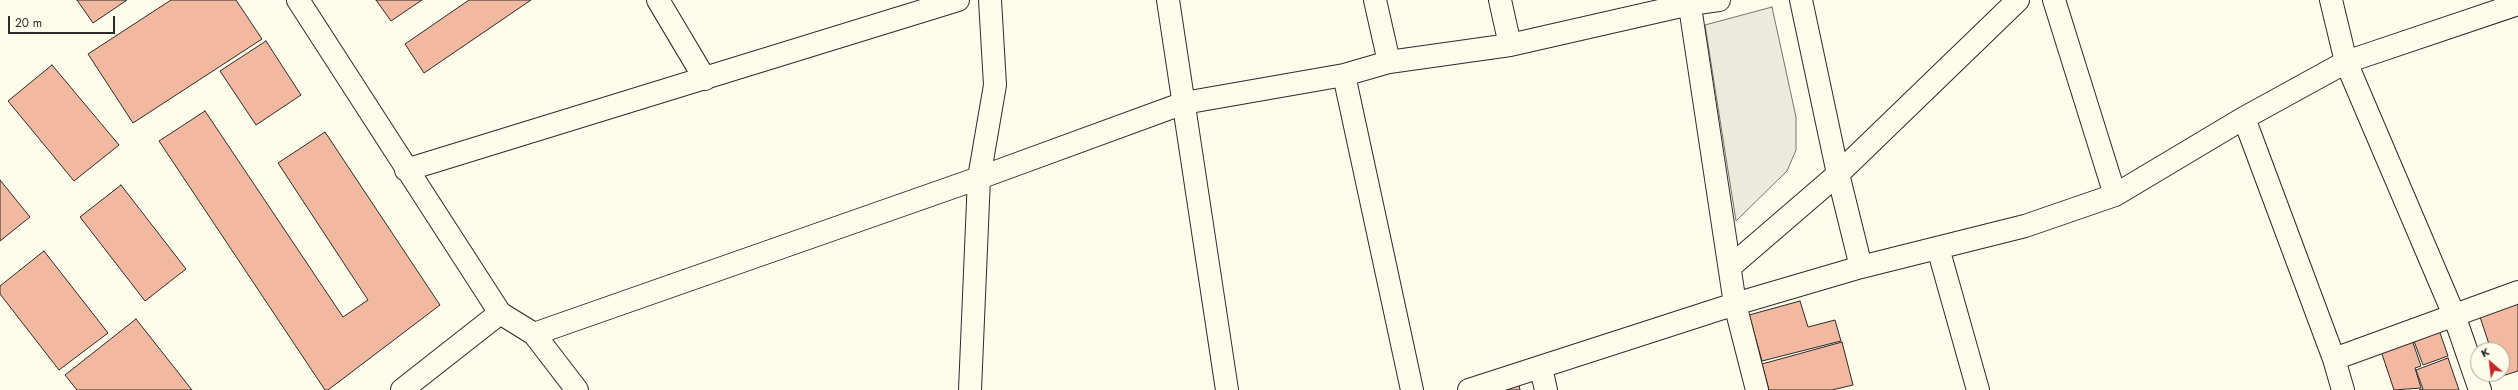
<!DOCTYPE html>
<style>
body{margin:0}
#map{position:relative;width:2518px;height:390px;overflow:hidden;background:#fdfbea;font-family:Jost,sans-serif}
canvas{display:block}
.north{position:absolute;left:2470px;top:342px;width:40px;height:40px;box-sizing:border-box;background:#fdfbea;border:1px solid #a9a89e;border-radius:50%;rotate:332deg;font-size:11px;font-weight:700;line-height:16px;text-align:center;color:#2b2b2b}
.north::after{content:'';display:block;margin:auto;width:14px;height:18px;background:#c62828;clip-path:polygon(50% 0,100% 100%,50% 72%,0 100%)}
.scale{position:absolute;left:8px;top:16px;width:107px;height:18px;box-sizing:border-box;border:2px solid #2b2b2b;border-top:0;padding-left:5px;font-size:12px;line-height:14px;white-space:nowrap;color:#2b2b2b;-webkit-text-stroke:3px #fdfbea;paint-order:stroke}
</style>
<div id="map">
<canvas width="2518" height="390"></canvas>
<div class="north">K</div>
<div class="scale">20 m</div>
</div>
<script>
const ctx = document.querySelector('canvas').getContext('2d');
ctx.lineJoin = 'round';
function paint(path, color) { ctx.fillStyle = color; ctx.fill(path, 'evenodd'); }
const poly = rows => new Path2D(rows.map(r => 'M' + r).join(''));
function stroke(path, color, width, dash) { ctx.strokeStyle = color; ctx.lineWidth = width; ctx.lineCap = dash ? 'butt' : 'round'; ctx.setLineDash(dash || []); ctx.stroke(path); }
const green = poly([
 [1772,7,1796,117,1796,150,1787,171,1736,221,1705,25,1772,7]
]);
paint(green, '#ecebdb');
stroke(green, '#74746e', 1);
const building = poly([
 [77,0,127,0,93,23,77,0],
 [171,0,236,0,262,39,133,123,88,54,171,0],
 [376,0,422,0,391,21,376,0],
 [469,0,531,0,424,73,405,44,469,0],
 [266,41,301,95,256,125,220,71,266,41],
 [52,65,119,145,74,181,8,101,52,65],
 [205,111,343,317,368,300,278,163,325,132,440,305,328,390,325,390,159,141,205,111],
 [0,180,30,217,0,241,0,180],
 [121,185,186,269,145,301,80,217,121,185],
 [44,251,108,333,59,370,0,294,0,286,44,251],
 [1800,301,1808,327,1835,320,1841,341,1762,361,1749,315,1800,301],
 [2518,301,2518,371,2499,377,2498,374,2502,374,2502,350,2491,350,2479,314,2518,301],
 [136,319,192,390,77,390,65,375,136,319],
 [2438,327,2448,356,2423,365,2412,336,2438,327],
 [2411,337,2421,366,2415,368,2421,388,2394,390,2380,348,2411,337],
 [1842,342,1853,385,1832,390,1769,390,1762,364,1842,342],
 [2448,358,2459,390,2419,390,2423,389,2416,370,2448,358],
 [1519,385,1520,390,1496,390,1519,385]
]);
paint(building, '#f2b8a0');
stroke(building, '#2b2b2b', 1);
const minor = poly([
 [298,0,500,313,534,334,577,390],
 [658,0,705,79],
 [1168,0,1227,390],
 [1375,0,1389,62],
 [1500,0,1510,45],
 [1689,0,1735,304,1757,390],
 [1801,0,1838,174,1861,267],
 [2054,0,2115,195],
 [2331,0,2346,62,2454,315,2480,390],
 [1344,75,1412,390],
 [2244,118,2334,359,2343,390],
 [406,170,958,0],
 [1938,248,1978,390],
 [1730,267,1838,174,2018,0],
 [534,334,979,178,1184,103,1344,75,1389,62,1510,45,1690,4,1719,0],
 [2334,359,2518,292],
 [1541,368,1546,390],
 [402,390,500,313],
 [970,390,979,178,995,85,990,0],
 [1469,390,1735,304,1861,267,2025,226,2115,195,2244,118,2346,62,2518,4]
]);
stroke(minor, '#2b2b2b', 24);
stroke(minor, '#fdfbea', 22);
</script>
